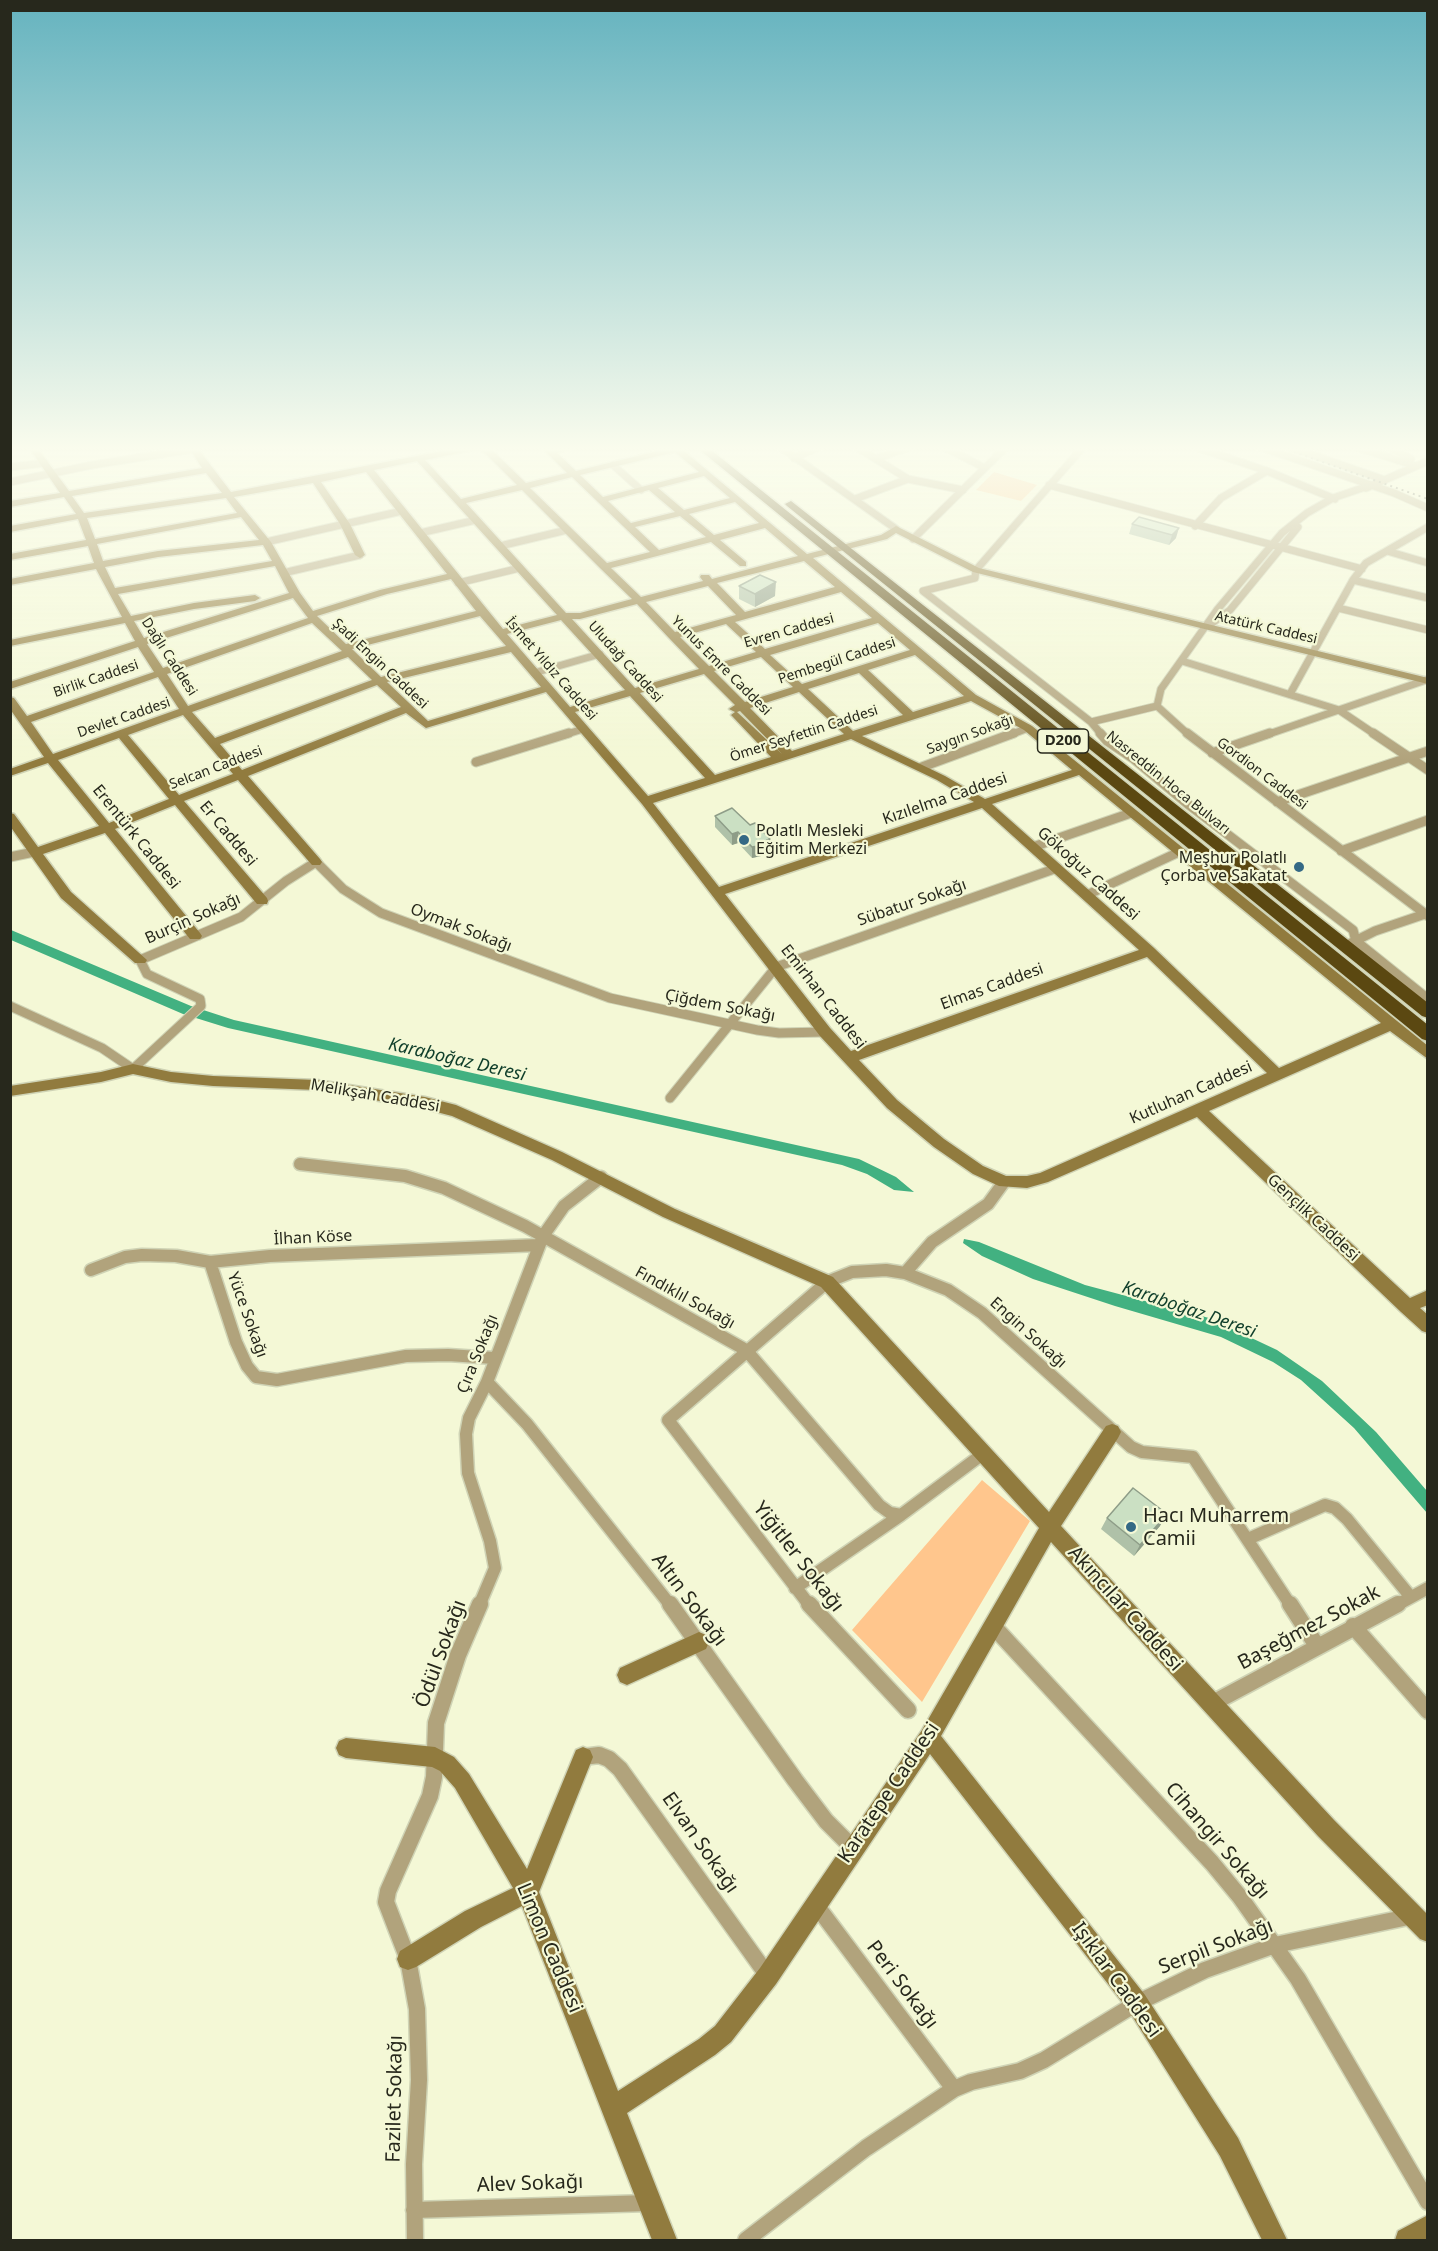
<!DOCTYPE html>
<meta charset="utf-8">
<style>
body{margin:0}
#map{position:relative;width:1438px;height:2251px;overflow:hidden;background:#f4f8d6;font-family:"Noto Sans",sans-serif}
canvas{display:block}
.frame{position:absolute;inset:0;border:12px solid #27281c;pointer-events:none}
</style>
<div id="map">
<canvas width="1438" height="2251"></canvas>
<div class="frame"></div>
</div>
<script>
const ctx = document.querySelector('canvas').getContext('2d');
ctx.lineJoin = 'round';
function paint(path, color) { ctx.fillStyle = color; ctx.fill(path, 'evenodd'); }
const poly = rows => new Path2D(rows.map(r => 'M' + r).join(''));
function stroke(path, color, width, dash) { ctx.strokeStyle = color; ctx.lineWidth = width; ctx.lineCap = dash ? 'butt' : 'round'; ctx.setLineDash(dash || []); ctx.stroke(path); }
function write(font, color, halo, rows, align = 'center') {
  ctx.font = font + ' "Noto Sans",sans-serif'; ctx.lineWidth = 4.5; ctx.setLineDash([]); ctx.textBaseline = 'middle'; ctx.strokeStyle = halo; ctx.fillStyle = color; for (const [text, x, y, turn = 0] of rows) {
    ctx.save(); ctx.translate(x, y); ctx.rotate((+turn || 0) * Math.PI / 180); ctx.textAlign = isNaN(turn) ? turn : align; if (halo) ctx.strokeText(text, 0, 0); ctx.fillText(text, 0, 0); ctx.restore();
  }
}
paint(poly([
 [994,472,1037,485,1021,501,976,490],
 [982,1480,1030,1521,922,1702,852,1630]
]), '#ffc68d');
paint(poly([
 [11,930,191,1006,234,1020,859,1159,896,1177,914,1192,894,1190,867,1174,842,1165,228,1028,183,1014,11,940],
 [964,1239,979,1242,1085,1285,1209,1318,1277,1350,1322,1381,1376,1432,1427,1491,1427,1513,1354,1428,1301,1380,1273,1362,1221,1337,1115,1306,1033,1279,982,1256,963,1243]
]), '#42b181');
const streetFar3 = poly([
 [779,446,896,529],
 [855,446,908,479,963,490],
 [942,446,985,468],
 [1084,446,976,570,975,578,923,591,1091,722,1157,706],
 [1193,446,1267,471,1335,499],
 [1258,446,1394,493,1428,508],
 [1287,446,1385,480],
 [1353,446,1416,466],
 [1387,446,1411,459],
 [794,458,821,446],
 [876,459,911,446],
 [613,465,641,490],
 [10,467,45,463],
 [10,482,92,465,194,449],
 [1049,485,1362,569],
 [1366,488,1428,461],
 [855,499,908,479],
 [1195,526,1221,498,1267,471],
 [420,533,476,520],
 [913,539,1007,446],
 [266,542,402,511],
 [500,546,567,530],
 [1387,551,1428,563],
 [283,573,360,555],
 [1353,580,1428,598],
 [458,583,520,568],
 [1338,608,1428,630],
 [1211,624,1230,610,1298,527],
 [1182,661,1339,710,1376,735],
 [534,673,600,654],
 [1290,694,1353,580,1366,563,1428,527],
 [1091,722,1102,735],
 [564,735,583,729],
 [1010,735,1028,728],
 [1189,735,1157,706,1161,689,1217,610,1282,533,1307,513,1333,498,1371,485],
 [1266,735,1426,680]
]);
const streetFar2 = poly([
 [1100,733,1107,741,1134,759,1189,805,1353,930,1356,941,1428,999],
 [1187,733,1428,916],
 [1373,733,1428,770],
 [1212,753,1270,733],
 [476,762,569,733],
 [922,767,1014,733],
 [1277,802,1428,751],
 [1033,847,1131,813],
 [1341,851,1428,820],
 [10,857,34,852],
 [1087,895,1179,852],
 [1351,943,1375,931,1428,913],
 [10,1006,102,1048,133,1069,201,1006,200,999,147,974,140,960,241,917,286,881,316,862,343,889,381,913,610,998,757,1030,779,1033,825,1032],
 [670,1098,776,967,1057,868]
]);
const streetFar1 = poly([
 [300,1164,405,1176,444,1188,525,1226,746,1350,879,1505,890,1513,901,1515,984,1453],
 [210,1262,236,1342,247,1366,256,1377,277,1380,406,1356,448,1355,494,1358],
 [91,1270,125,1257,142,1255,176,1256,210,1262,270,1256,539,1245],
 [905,1273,932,1242,988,1204,1004,1182],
 [487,1382,527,1424,671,1606],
 [1248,1539,1325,1505,1335,1508,1347,1519,1410,1596],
 [795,1588,901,1515],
 [479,1606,495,1568,490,1541,468,1473,466,1434,469,1418,487,1382,543,1236,564,1206,601,1177],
 [810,1606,668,1420,827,1282,852,1272,886,1270,905,1273,948,1290,982,1313,1131,1447,1142,1452,1193,1457,1291,1606],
 [1395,1606,1428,1588]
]);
const street = poly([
 [670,1604,795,1780,826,1821,853,1848],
 [809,1604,908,1710],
 [1290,1604,1317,1646],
 [1353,1626,1428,1711],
 [994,1627,1212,1863,1240,1897,1298,1979,1428,2202],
 [1211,1704,1398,1604],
 [583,1757,599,1755,609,1759,620,1769,768,1976],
 [816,1905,954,2089],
 [414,2210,649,2203],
 [415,2240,414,2164,419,2080,417,2009,408,1959,386,1902,388,1891,430,1796,434,1777,436,1723,458,1655,480,1604],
 [746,2240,866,2148,954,2089,971,2082,1020,2071,1044,2060,1137,2003,1205,1970,1275,1945,1413,1916]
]);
const secondary = poly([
 [28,446,36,446,69,491,202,468,188,446,196,446,231,492,468,446,485,446,492,450,526,483,567,473,540,446,549,446,552,449,580,446,557,453,576,471,670,448,669,446,678,446,807,554,881,535,896,526,979,568,1428,678,1428,684,973,572,896,533,887,539,813,558,976,695,1032,726,1428,1046,1428,1059,1390,1031,1209,1111,1410,1298,1428,1290,1428,1305,1420,1308,1428,1315,1428,1333,1422,1331,1401,1312,1197,1117,1048,1182,1027,1188,999,1186,973,1174,934,1147,887,1108,820,1036,642,804,546,692,426,728,406,713,248,776,320,859,322,862,320,865,312,865,238,780,184,801,267,898,268,901,267,904,257,904,175,805,115,829,200,933,202,936,200,939,190,939,105,833,43,854,71,892,147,960,145,963,135,963,61,898,10,826,10,813,14,814,38,847,99,826,48,763,10,776,10,769,44,757,10,709,10,697,14,698,27,716,154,672,138,647,10,689,10,682,135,641,125,623,10,646,10,640,122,617,96,569,10,585,10,579,94,563,88,546,10,560,10,554,86,540,78,519,10,532,10,526,76,514,64,497,10,507,10,501,60,493,28,446],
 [478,449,486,454,517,485,461,499,425,460,478,449],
 [675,452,699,472,603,497,580,475,675,452],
 [417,461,557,615,503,629,374,470,417,461],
 [366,472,447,574,380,590,313,611,300,593,271,542,234,497,313,483,340,524,355,555,360,558,365,555,350,524,321,482,366,472],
 [206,473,222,493,84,513,72,496,206,473],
 [704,476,730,498,684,510,658,488,704,476],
 [572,477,650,552,607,563,530,488,572,477],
 [522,490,601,569,632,599,580,613,566,613,466,503,522,490],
 [649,490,675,512,631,523,608,501,649,490],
 [226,498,237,513,95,539,87,518,226,498],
 [735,502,759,523,714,535,689,514,735,502],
 [680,516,706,537,659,550,635,527,680,516],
 [241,517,259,540,158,551,103,561,97,544,241,517],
 [765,528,798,556,712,579,709,575,701,575,700,577,703,581,641,597,611,568,711,542,740,566,746,566,746,562,720,540,765,528],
 [263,545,272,561,115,588,105,567,158,557,263,545],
 [804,561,835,587,745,612,717,583,804,561],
 [275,566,289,593,144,638,134,621,194,609,255,601,260,598,255,595,194,603,131,616,118,594,275,566],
 [451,579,476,611,346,644,317,616,387,594,451,579],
 [708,586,736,615,675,632,646,602,708,586],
 [841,592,872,618,765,649,735,622,841,592],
 [293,598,308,618,163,668,147,644,293,598],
 [637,604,669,638,699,669,635,688,572,619,580,619,637,604],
 [480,616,506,646,381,677,352,649,480,616],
 [561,620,625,690,570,707,507,634,561,620],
 [312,623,342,651,188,706,167,674,312,623],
 [878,623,910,650,802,684,770,655,878,623],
 [726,624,756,652,709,666,680,637,726,624],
 [511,652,541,687,428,721,387,682,511,652],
 [915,655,964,696,913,712,868,670,915,655],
 [348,657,372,680,215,738,192,712,348,657],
 [761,657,793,687,745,702,714,671,761,657],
 [859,673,903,715,853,731,808,689,859,673],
 [704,674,735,705,729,709,735,712,731,715,733,717,771,757,715,775,640,693,704,674],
 [158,677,179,709,53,754,31,722,158,677],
 [377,685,401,707,242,770,220,744,377,685],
 [799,692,844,734,792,751,750,708,799,692],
 [630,696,705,778,648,796,575,712,630,696],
 [971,701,1024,730,1072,770,985,799,945,776,862,736,971,701],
 [740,711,782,754,737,712,740,711],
 [183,715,233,774,179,795,128,735,183,715],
 [119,738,169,799,109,823,58,760,119,738],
 [851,739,937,780,974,802,719,887,653,803,851,739],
 [1079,775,1381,1023,1279,1068,1154,948,992,804,1079,775],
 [982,808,1139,950,851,1051,830,1028,725,894,982,808],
 [1147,957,1267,1073,1040,1173,1027,1176,1006,1176,983,1166,944,1139,897,1100,859,1060,1147,957],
 [133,1064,171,1072,213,1076,317,1080,425,1097,456,1105,562,1152,675,1209,833,1277,1049,1512,1106,1426,1112,1424,1118,1426,1121,1432,1118,1438,1061,1526,1334,1820,1428,1915,1428,1942,1420,1939,1318,1836,1051,1542,941,1736,1145,1995,1238,2138,1287,2240,1262,2240,1220,2156,1129,2011,930,1754,776,1984,731,2042,715,2055,627,2113,677,2240,652,2240,522,1906,481,1927,416,1967,408,1970,400,1967,397,1959,400,1951,465,1911,513,1888,455,1788,440,1771,432,1767,346,1758,339,1755,336,1748,339,1741,346,1738,435,1747,454,1757,469,1774,527,1869,576,1750,583,1747,590,1750,593,1757,539,1892,618,2091,699,2039,715,2026,760,1968,922,1730,1039,1528,821,1287,663,1217,552,1160,452,1116,425,1109,317,1090,213,1086,171,1082,133,1074,101,1082,10,1096,10,1086,101,1072,133,1064],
 [699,1632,706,1635,709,1642,706,1649,627,1685,620,1682,617,1675,620,1668,699,1632],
 [1428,2215,1428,2240,1395,2240,1398,2231,1428,2215]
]);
const highway = poly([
 [695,446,706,446,1428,1025,1428,1041,1422,1039,695,446],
 [791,501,1428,1003,1428,1018,1422,1016,787,506,785,504,791,501]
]);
stroke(streetFar3, '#cfd3b5', 9);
stroke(streetFar2, '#cfd3b5', 11);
stroke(streetFar1, '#cfd3b5', 15);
stroke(street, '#cfd3b5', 19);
stroke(secondary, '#cfd3b5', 3);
stroke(highway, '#cfd3b5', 3);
stroke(streetFar3, '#b1a37c', 7);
stroke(streetFar2, '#b1a37c', 9);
stroke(streetFar1, '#b1a37c', 12);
stroke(street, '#b1a37c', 16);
paint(secondary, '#917b3e');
paint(highway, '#5b4811');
stroke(poly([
 [1277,446,1428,499]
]), '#565847', 2, [2, 4]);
paint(poly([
 [1139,517,1176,538,1169,545,1129,534,1132,524],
 [739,586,775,596,755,607,739,599],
 [715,816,770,839,770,854,752,858,738,843,732,845,715,827],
 [1107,1518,1160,1526,1134,1556,1101,1529]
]), '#afc1a8');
paint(poly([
 [1179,528,1176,538,1169,545,1172,535],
 [776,582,775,596,755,607,755,594],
 [738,832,738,843,732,845,732,834],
 [770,839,770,854,752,858,752,847],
 [1167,1514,1160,1526,1134,1556,1140,1545]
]), '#8e9d88');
const building = poly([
 [1139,517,1179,528,1172,535,1132,524,1139,517],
 [760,575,776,582,755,594,739,586,760,575],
 [732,808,750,825,755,823,770,839,767,840,770,844,752,847,738,832,732,834,715,816,732,808],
 [1133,1488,1167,1514,1140,1545,1107,1518,1133,1488]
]);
paint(building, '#cbe0c3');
stroke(building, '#8e9d88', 1.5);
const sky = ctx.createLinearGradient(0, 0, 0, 761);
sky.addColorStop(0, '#65b3bf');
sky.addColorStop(0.59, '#fafced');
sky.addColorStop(1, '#fafced00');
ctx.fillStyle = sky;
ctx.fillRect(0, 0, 1438, 761);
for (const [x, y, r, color] of [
 [744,840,6,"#346985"],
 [1299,867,6,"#346985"],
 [1131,1527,6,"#346985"]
]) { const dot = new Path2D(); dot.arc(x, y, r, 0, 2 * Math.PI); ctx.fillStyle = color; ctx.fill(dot); stroke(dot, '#f4f8d6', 2); }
write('14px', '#27281c', '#f4f8d6', [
 ["Atatürk Caddesi",1266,628,13],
 ["Evren Caddesi",789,631,-16],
 ["Dağlı Caddesi",169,657,57],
 ["Pembegül Caddesi",837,661,-18],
 ["Uludağ Caddesi",625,662,48],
 ["Şadi Engin Caddesi",380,664,43],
 ["Yunus Emre Caddesi",721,666,45],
 ["İsmet Yıldız Caddesi",551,669,49],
 ["Birlik Caddesi",96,679,-19],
 ["Devlet Caddesi",124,718,-19],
 ["Ömer Seyfettin Caddesi",804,734,-18],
 ["Saygın Sokağı",970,735,-20],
 ["Selcan Caddesi",216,768,-21],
 ["Gordion Caddesi",1262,774,37],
 ["Nasreddin Hoca Bulvarı",1168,783,39]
]);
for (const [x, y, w] of [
 [1063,741,51]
]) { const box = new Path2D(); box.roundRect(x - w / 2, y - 12, w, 24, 4.5); ctx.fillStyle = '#f4f8d6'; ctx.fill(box); stroke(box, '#27281c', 1.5); }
write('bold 15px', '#27281c', null, [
 ["D200",1063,741]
]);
write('16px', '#27281c', '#f4f8d6', [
 ["Kızılelma Caddesi",945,799,-19],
 ["Er Caddesi",228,834,50],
 ["Erentürk Caddesi",136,837,51],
 ["Gökoğuz Caddesi",1088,874,42],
 ["Sübatur Sokağı",912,903,-19],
 ["Burçin Sokağı",193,919,-24],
 ["Oymak Sokağı",461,928,21],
 ["Elmas Caddesi",992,987,-20],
 ["Emirhan Caddesi",823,997,52],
 ["Çiğdem Sokağı",720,1006,11],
 ["Kutluhan Caddesi",1191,1093,-24],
 ["Melikşah Caddesi",375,1096,10],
 ["Gençlik Caddesi",1313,1218,43],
 ["İlhan Köse",313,1238,-3],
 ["Fındıklıl Sokağı",685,1298,29],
 ["Yüce Sokağı",247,1315,70],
 ["Engin Sokağı",1028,1333,42],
 ["Çıra Sokağı",478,1354,-68]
]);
write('16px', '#27281c', '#f4f8d6', [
 ["Polatlı Mesleki",756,831],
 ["Eğitim Merkezi",756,849],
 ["Meşhur Polatlı",1287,858,"right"],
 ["Çorba ve Sakatat",1287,876,"right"]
], 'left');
write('italic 18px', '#0f3e2a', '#f4f8d6', [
 ["Karaboğaz Deresi",457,1060,13],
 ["Karaboğaz Deresi",1189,1310,19]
]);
write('20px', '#27281c', '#f4f8d6', [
 ["Hacı Muharrem",1143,1516],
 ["Camii",1143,1539]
], 'left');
write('20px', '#27281c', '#f4f8d6', [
 ["Yiğitler Sokağı",798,1557,52],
 ["Altın Sokağı",689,1600,53],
 ["Akıncılar Caddesi",1125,1609,48],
 ["Başeğmez Sokak",1309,1628,-28],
 ["Ödül Sokağı",441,1654,-70],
 ["Karatepe Caddesi",889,1793,-56],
 ["Cihangir Sokağı",1217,1841,49],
 ["Elvan Sokağı",700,1843,55],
 ["Serpil Sokağı",1216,1947,-21],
 ["Limon Caddesi",549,1948,67],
 ["Işıklar Caddesi",1116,1980,54],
 ["Peri Sokağı",902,1985,53],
 ["Fazilet Sokağı",395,2099,-89],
 ["Alev Sokağı",530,2184,-2]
]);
</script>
